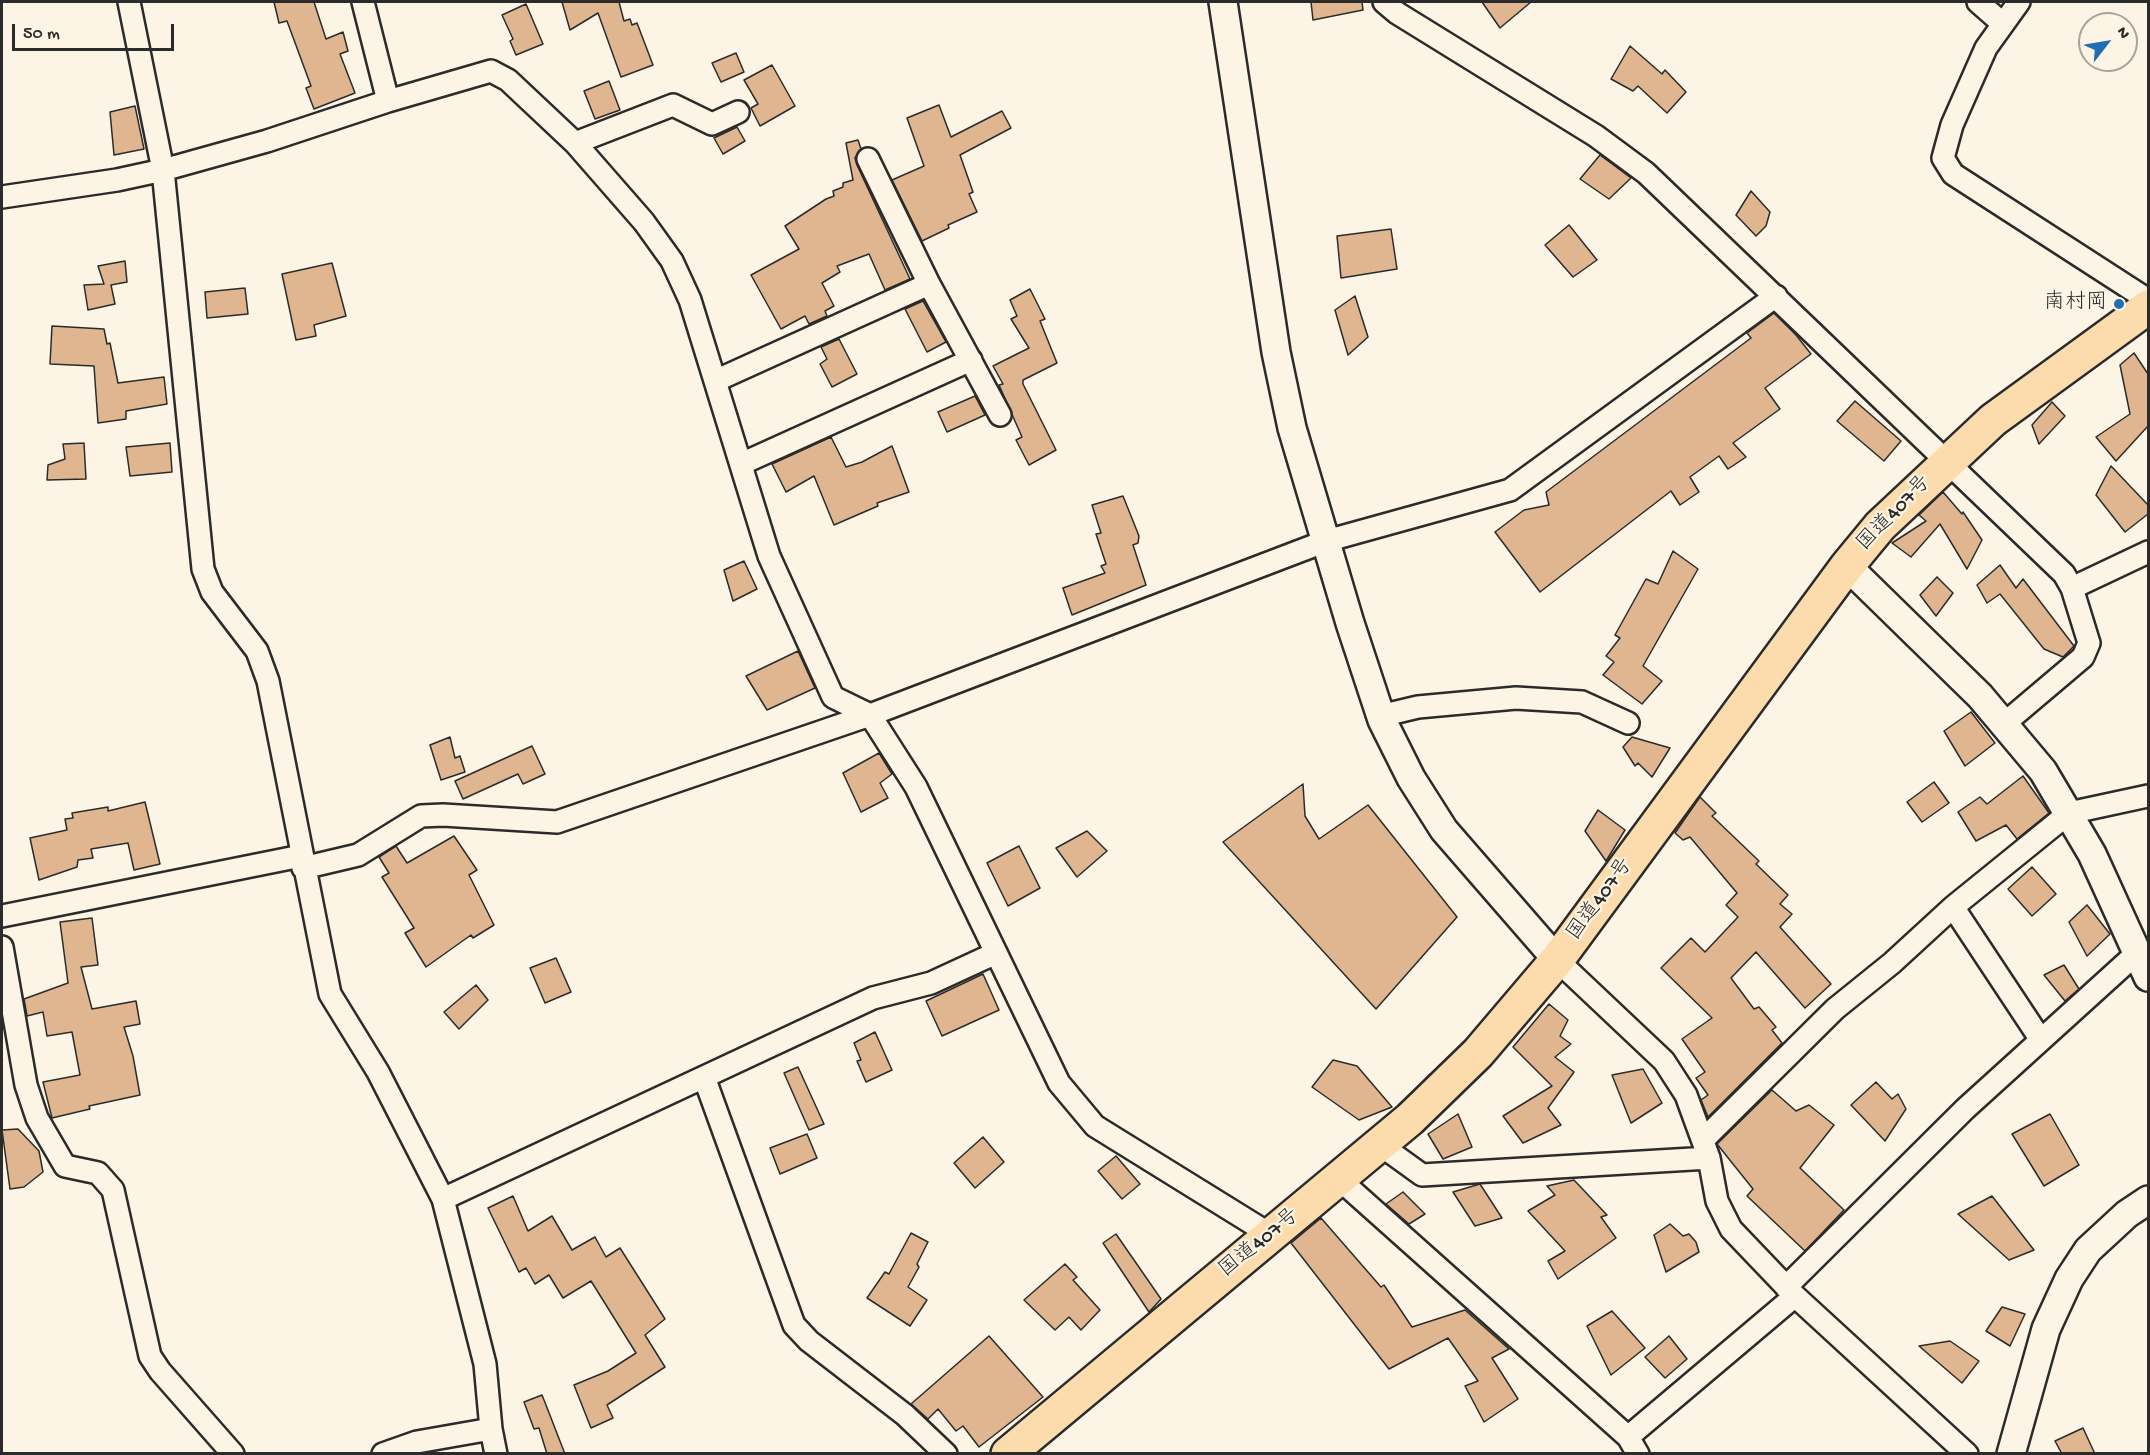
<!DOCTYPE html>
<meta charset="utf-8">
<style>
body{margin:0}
#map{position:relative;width:2150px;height:1455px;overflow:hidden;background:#fcf5e5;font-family:"Gochi Hand",sans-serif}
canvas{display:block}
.frame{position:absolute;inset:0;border:3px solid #2b2b2b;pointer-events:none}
.north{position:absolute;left:2078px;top:12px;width:60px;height:60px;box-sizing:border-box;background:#fcf5e5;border:2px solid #a8a49b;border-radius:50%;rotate:59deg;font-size:16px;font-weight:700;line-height:24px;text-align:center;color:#2b2b2b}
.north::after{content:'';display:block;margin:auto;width:21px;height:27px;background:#1f6fb2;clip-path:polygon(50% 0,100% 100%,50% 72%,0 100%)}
.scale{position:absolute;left:12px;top:24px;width:162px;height:27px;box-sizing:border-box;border:3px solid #2b2b2b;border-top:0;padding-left:8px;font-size:18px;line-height:21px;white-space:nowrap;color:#2b2b2b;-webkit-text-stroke:4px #fcf5e5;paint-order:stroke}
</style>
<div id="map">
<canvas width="2150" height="1455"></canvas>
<div class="frame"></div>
<div class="north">N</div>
<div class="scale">50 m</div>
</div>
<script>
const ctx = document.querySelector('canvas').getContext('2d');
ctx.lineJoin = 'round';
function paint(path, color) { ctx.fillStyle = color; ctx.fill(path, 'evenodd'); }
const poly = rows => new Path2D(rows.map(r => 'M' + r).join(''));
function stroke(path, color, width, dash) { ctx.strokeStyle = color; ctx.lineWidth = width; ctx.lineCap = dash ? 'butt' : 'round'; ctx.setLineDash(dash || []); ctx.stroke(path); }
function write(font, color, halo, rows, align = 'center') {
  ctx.font = font + ' "Gochi Hand","Klee One",sans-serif'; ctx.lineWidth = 4.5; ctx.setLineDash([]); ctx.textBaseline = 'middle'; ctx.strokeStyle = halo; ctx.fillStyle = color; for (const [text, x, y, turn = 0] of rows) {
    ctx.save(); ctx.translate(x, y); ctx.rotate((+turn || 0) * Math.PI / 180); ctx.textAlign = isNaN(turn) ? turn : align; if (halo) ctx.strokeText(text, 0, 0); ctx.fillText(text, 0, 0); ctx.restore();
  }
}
const building = poly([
 [274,2,314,2,326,39,343,32,348,51,340,54,355,93,314,109,306,88,311,86,287,21,279,23,274,2],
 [562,2,619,2,624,21,630,19,632,25,637,23,653,65,621,77,598,13,570,30,562,2],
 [1311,2,1362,2,1363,10,1313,20,1311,2],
 [1482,2,1531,2,1500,28,1482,2],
 [526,4,543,44,516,55,510,41,513,39,502,15,526,4],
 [1630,46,1662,74,1665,70,1686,92,1667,113,1638,86,1633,91,1611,79,1630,46],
 [736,53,744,72,721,82,712,63,736,53],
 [772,65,795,106,760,126,751,108,758,104,744,80,772,65],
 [609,81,620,110,595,119,584,91,609,81],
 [939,105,951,137,1002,111,1011,128,960,155,973,192,969,194,977,212,948,225,949,228,922,241,892,180,924,166,907,118,939,105],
 [135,106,144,149,114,155,110,112,135,106],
 [737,127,745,141,723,154,714,138,737,127],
 [858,140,861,149,855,158,857,165,910,279,885,290,869,254,837,266,840,272,822,283,834,306,825,311,827,316,809,324,805,316,781,329,751,275,799,249,785,226,826,199,834,196,833,191,843,187,843,183,853,180,846,143,858,140],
 [1600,155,1631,178,1609,199,1580,179,1600,155],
 [1751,191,1770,212,1766,226,1756,236,1736,215,1751,191],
 [1569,225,1597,260,1573,277,1545,245,1569,225],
 [1391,229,1397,269,1341,278,1337,236,1391,229],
 [125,261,127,282,111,285,115,304,88,310,84,285,104,284,98,266,125,261],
 [332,263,346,316,314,325,316,336,296,340,282,274,332,263],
 [245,288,248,314,207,318,205,292,245,288],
 [1030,289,1045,319,1040,321,1057,363,1023,380,1023,384,1056,450,1029,465,1016,440,1022,437,999,385,1003,384,993,366,1029,348,1011,319,1017,316,1010,300,1030,289],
 [1355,296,1368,337,1348,355,1335,310,1355,296],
 [923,301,946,342,927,352,905,309,923,301],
 [1774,313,1796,335,1811,354,1765,388,1780,409,1733,443,1746,457,1728,469,1719,456,1690,477,1699,492,1680,505,1671,491,1540,592,1495,532,1524,510,1549,505,1546,492,1751,338,1747,333,1774,313],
 [52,326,104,329,107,344,110,343,118,383,164,377,167,404,126,411,126,419,98,423,94,366,50,364,52,326],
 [839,339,857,374,832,387,820,364,827,359,821,347,839,339],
 [2134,353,2148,374,2148,426,2116,461,2096,437,2130,414,2120,365,2134,353],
 [975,396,985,415,947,432,938,412,975,396],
 [1855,401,1901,441,1884,461,1837,421,1855,401],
 [2052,402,2065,416,2039,444,2032,425,2052,402],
 [831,437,846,467,862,462,892,446,909,492,877,503,878,506,834,525,814,476,786,492,772,464,831,437],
 [84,443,86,479,47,480,48,465,65,459,63,444,84,443],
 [170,443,172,472,130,476,126,447,170,443],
 [2111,466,2148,505,2148,514,2125,532,2096,495,2111,466],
 [1943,492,1962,514,1963,512,1982,540,1967,569,1940,524,1911,557,1892,543,1926,521,1919,515,1943,492],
 [1123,496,1139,536,1138,543,1133,545,1146,585,1072,615,1063,588,1105,573,1101,566,1106,564,1096,534,1101,533,1092,505,1123,496],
 [1673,551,1698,569,1643,666,1662,681,1642,704,1603,675,1614,662,1606,656,1620,638,1615,635,1646,579,1658,584,1673,551],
 [744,561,757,589,733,601,724,570,744,561],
 [2000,565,2016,588,2023,579,2074,646,2063,657,2044,649,2000,594,1987,603,1977,585,2000,565],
 [1937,577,1953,593,1936,616,1920,595,1937,577],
 [798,651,815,688,767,710,746,676,798,651],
 [1971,712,1995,743,1965,766,1944,731,1971,712],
 [450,737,455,758,460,756,465,772,441,780,430,745,450,737],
 [1632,737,1670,748,1652,777,1638,763,1635,766,1623,747,1632,737],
 [532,746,545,774,523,784,518,774,463,799,455,781,532,746],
 [879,753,892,774,880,783,888,798,861,812,843,773,879,753],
 [2023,776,2049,813,2017,839,2006,825,1976,841,1958,812,1980,797,1987,804,2023,776],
 [1934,782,1949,803,1922,822,1907,802,1934,782],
 [1303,784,1305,816,1319,839,1368,805,1457,917,1376,1009,1223,842,1303,784],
 [1700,797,1716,813,1712,816,1759,861,1756,864,1788,895,1780,904,1792,914,1780,927,1831,984,1805,1008,1756,952,1731,978,1754,1009,1759,1007,1776,1027,1772,1030,1782,1043,1708,1117,1701,1100,1708,1095,1696,1078,1705,1072,1682,1039,1712,1018,1661,968,1691,938,1705,952,1738,917,1726,905,1737,893,1690,837,1683,840,1675,833,1700,797],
 [145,802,160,864,134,870,128,843,91,849,93,858,78,860,77,867,39,880,30,838,67,830,65,819,73,818,72,813,108,807,108,811,145,802],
 [1598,810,1625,830,1606,861,1585,831,1598,810],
 [1087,831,1107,851,1077,877,1056,848,1087,831],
 [454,836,477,870,469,875,494,925,473,938,471,935,426,967,405,933,414,928,382,877,389,873,379,857,396,846,407,863,454,836],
 [1019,846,1040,888,1008,906,987,863,1019,846],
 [2032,867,2056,894,2032,916,2008,889,2032,867],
 [2087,905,2110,934,2087,956,2069,922,2087,905],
 [92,918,98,965,81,967,92,1009,136,1001,140,1024,124,1027,133,1056,140,1095,89,1106,90,1109,52,1118,43,1082,80,1075,72,1032,47,1036,43,1012,27,1016,24,999,68,983,60,922,92,918],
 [556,958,571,992,545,1003,530,968,556,958],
 [2064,965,2079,989,2065,1001,2044,975,2064,965],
 [983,974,999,1010,942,1036,926,1001,983,974],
 [476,985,488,1000,459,1029,444,1012,476,985],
 [1549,1004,1568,1020,1560,1036,1571,1044,1555,1057,1574,1072,1548,1108,1561,1125,1523,1143,1503,1116,1552,1086,1513,1047,1549,1004],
 [875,1032,892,1070,866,1082,857,1061,861,1060,854,1043,875,1032],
 [1333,1060,1357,1066,1392,1107,1359,1120,1312,1087,1333,1060],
 [798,1067,824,1124,809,1130,784,1073,798,1067],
 [1643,1069,1662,1103,1631,1123,1612,1075,1643,1069],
 [1876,1082,1892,1099,1898,1094,1906,1109,1885,1141,1851,1105,1876,1082],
 [1772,1090,1796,1111,1809,1105,1834,1125,1800,1168,1844,1210,1805,1251,1747,1196,1753,1189,1717,1144,1772,1090],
 [1458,1114,1472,1147,1443,1159,1428,1134,1458,1114],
 [2050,1114,2079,1165,2044,1186,2012,1134,2050,1114],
 [18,1129,39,1151,43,1172,24,1187,10,1189,2,1130,18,1129],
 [807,1134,817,1158,780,1174,770,1148,807,1134],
 [983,1137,1004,1162,975,1188,954,1163,983,1137],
 [1116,1156,1140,1184,1122,1199,1098,1171,1116,1156],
 [1574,1180,1607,1215,1601,1217,1616,1238,1558,1279,1548,1261,1565,1251,1528,1211,1555,1195,1547,1186,1574,1180],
 [1480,1184,1502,1218,1475,1226,1453,1192,1480,1184],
 [1403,1192,1425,1214,1409,1224,1386,1204,1403,1192],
 [513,1196,528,1231,552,1216,572,1250,595,1237,606,1257,620,1248,665,1319,645,1335,665,1367,607,1405,613,1418,591,1428,574,1385,608,1371,636,1353,591,1281,563,1298,549,1275,535,1284,526,1268,519,1272,488,1208,513,1196],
 [1992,1196,2034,1250,2009,1260,1958,1214,1992,1196],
 [1321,1218,1381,1287,1384,1285,1412,1327,1465,1310,1509,1349,1492,1358,1518,1399,1484,1422,1465,1386,1478,1381,1448,1338,1389,1369,1291,1243,1321,1218],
 [1670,1224,1683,1236,1689,1234,1696,1242,1699,1252,1666,1272,1654,1235,1670,1224],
 [911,1233,928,1242,917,1264,919,1267,908,1287,927,1300,910,1326,867,1298,885,1272,889,1274,911,1233],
 [1116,1234,1161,1299,1149,1312,1103,1243,1116,1234],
 [1065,1264,1077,1277,1073,1280,1100,1310,1081,1330,1069,1317,1055,1330,1024,1300,1065,1264],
 [2002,1307,2025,1314,2010,1346,1986,1331,2002,1307],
 [1612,1311,1645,1348,1611,1375,1587,1326,1612,1311],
 [989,1336,1043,1397,979,1447,963,1426,956,1431,938,1409,928,1419,911,1404,989,1336],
 [1669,1336,1687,1359,1665,1378,1645,1357,1669,1336],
 [1950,1341,1979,1361,1962,1383,1919,1346,1950,1341],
 [542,1395,546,1405,565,1454,547,1454,539,1428,534,1429,524,1402,542,1395],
 [2083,1428,2095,1454,2062,1454,2055,1441,2083,1428]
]);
paint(building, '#dfb68f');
stroke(building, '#2b2b2b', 1.5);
const minor = poly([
 [129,2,163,170,203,569,212,592,257,651,268,681,330,994,378,1072,443,1199,485,1364,491,1429,496,1454],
 [363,2,388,101],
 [1384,2,1397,13,1596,136,1646,173,2064,574,2072,588,2089,643,2083,657,2005,723],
 [1978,2,2002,23],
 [2019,2,1986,48,1952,125,1943,158,1953,174,2148,300],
 [575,143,673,105,712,124,738,112],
 [868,159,929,284,1000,415],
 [2,197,117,180,163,170,267,141,388,101,491,71,508,80,575,143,644,222,672,261,690,300,769,556,833,697,870,715,916,787,1059,1083,1095,1126,1271,1235],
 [715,381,929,284],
 [741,464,971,360],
 [2072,588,2148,552],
 [1380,716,1418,707,1516,698,1582,702,1628,723],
 [303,868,358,855,421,816,443,815,557,822,870,715,1326,541,1510,490,1776,296],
 [1953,907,2041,1040],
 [2,916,301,856],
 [2,947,26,1085,37,1118,65,1166,98,1173,113,1190,150,1356,160,1371,233,1454],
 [1557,960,1664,1061,1686,1095,1709,1158,1717,1201,1731,1229,1795,1296,1967,1454],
 [704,1077,794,1325,809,1341,905,1415,946,1454],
 [1703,1140,1835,1009,1892,963,1953,907,2069,813,2148,796],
 [1379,1144,1422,1175,1709,1158],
 [1339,1179,1628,1437,1638,1454],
 [443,1199,873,998,931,983,996,953],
 [1786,1287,1965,1109,2137,953],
 [1628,1437,1795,1296],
 [383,1454,417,1442,491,1429]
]);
const tertiary = poly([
 [1223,2,1276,352,1292,428,1350,623,1382,720,1411,778,1444,830,1557,960],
 [1847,566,1980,696,2043,771,2092,854,2148,977],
 [2011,1454,2046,1329,2069,1279,2088,1250,2127,1214,2148,1200]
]);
const trunk = poly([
 [1008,1454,1410,1119,1478,1053,1557,960,1847,566,1880,526,1993,420,2148,307]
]);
stroke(minor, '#2b2b2b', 26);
stroke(tertiary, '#2b2b2b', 32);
stroke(trunk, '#2b2b2b', 38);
stroke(minor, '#fcf5e5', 21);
stroke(tertiary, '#fcf5e5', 27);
stroke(trunk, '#fcdcac', 33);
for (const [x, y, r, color] of [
 [2119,304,6,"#1f6fb2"]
]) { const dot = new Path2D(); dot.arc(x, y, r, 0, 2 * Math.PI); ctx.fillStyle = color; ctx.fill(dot); stroke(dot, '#fcf5e5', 2); }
write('21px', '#2b2b2b', '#fcf5e5', [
 ["南村岡",2107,304]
], 'right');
write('21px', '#2b2b2b', '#fcf5e5', [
 ["国道407号",1895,514,-46],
 ["国道407号",1601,900,-54],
 ["国道407号",1260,1244,-39]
]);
</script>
